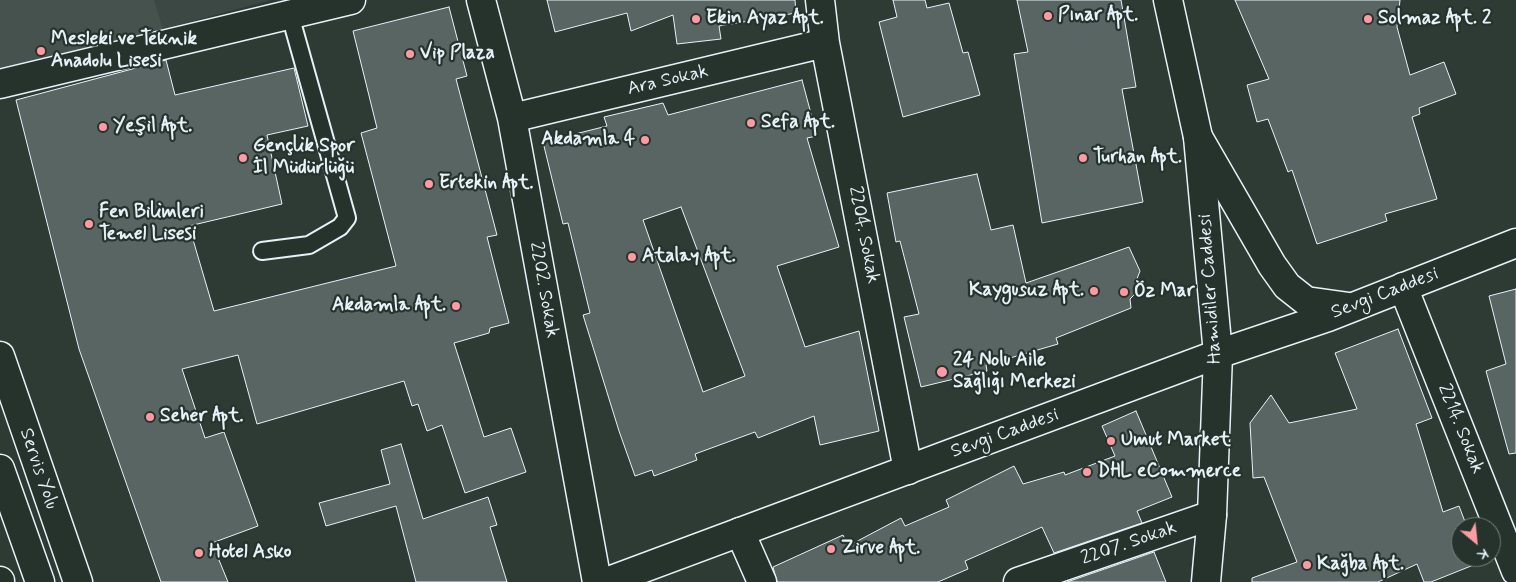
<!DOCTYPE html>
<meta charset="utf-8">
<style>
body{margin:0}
#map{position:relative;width:1516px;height:582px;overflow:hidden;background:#2e3b35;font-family:Mynerve,sans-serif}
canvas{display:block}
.north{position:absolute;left:1451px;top:517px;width:50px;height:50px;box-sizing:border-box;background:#26332d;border:1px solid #747f7e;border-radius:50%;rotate:152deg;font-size:14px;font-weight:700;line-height:20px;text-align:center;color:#e8f1f8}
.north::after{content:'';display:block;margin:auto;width:18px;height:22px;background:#ff9aa2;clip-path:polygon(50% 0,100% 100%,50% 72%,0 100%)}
</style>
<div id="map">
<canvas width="1516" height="582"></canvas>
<div class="north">K</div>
</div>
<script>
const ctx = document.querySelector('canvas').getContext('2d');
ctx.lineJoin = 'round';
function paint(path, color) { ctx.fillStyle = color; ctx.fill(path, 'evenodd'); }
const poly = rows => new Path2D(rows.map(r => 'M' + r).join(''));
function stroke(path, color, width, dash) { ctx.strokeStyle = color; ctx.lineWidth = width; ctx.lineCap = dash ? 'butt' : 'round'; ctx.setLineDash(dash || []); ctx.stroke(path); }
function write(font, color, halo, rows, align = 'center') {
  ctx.font = font + ' Mynerve,sans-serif'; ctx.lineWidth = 4.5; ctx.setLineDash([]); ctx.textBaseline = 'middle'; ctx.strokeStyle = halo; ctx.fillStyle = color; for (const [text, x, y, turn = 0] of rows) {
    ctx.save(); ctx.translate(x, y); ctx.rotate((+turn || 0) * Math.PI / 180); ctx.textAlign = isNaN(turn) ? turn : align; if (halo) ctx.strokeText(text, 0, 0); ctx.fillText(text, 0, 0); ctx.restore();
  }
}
paint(poly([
 [0,0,271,0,0,73]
]), '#3b4843');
paint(poly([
 [0,0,154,0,163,30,0,73]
]), '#45524e');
const building = poly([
 [547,0,795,0,796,13,719,26,721,39,677,44,673,15,631,31,627,13,555,32,547,0],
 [893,0,925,0,927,8,949,3,963,53,968,52,980,95,903,117,879,22,897,17,893,0],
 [1017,0,1121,0,1136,87,1122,89,1143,202,1042,223,1014,54,1028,52,1017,0],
 [1235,0,1400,0,1397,27,1410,75,1444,62,1456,94,1419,108,1420,114,1412,117,1437,199,1385,214,1387,221,1317,244,1292,170,1288,172,1268,119,1257,122,1247,85,1269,79,1235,0],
 [449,7,467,76,456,79,497,235,487,237,509,323,490,328,489,333,454,343,484,437,511,428,526,472,465,493,442,425,427,431,418,404,412,406,404,381,257,424,238,355,182,369,205,438,224,432,258,526,212,543,228,582,161,582,79,349,16,100,166,60,175,95,294,68,308,126,267,135,282,204,189,226,214,311,396,266,361,133,377,128,353,31,449,7],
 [802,80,817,136,807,138,839,247,777,266,805,347,859,331,879,431,820,445,814,416,758,438,755,432,695,454,697,460,654,476,652,470,635,476,619,431,583,315,590,313,568,223,563,224,543,142,607,126,604,117,663,103,668,115,802,80],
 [681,207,745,376,703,392,643,220,681,207],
 [977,174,991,230,1013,225,1026,283,1129,247,1140,271,1135,284,1135,294,1130,299,1131,308,1056,338,1058,344,986,365,987,371,921,387,904,317,919,314,900,241,896,242,887,193,977,174],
 [1516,289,1516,453,1509,454,1486,371,1506,364,1489,296,1516,289],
 [1398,329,1432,418,1416,424,1443,512,1459,506,1467,527,1461,527,1461,557,1479,557,1481,562,1431,582,1424,582,1417,564,1378,582,1252,582,1252,578,1297,562,1264,477,1253,478,1250,423,1271,395,1289,423,1357,409,1335,353,1398,329],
 [1136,411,1172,497,1137,511,1142,523,1054,553,1042,527,965,561,968,569,938,582,777,582,773,567,843,535,848,546,901,518,905,526,949,507,946,500,1014,466,1023,484,1064,472,1065,475,1115,456,1102,426,1136,411],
 [401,444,423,519,488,497,497,525,490,527,507,582,416,582,396,506,326,526,319,503,390,484,381,450,401,444],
 [1154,552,1166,582,1067,582,1154,552]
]);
paint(building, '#596563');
stroke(building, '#e8f1f8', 1);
const service = poly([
 [262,251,309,245,340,227,347,218,290,15]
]);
const minor = poly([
 [481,0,512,118,597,582],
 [820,0,825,43,908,470],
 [0,84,351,0],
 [512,118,825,43],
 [1403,287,1516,571],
 [740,532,762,582],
 [1018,582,1212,515]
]);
const tertiary = poly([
 [1198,137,1272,265,1287,286,1306,301,1349,307],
 [0,356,78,582],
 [606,582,1218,354,1328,317,1516,243]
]);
const secondary = poly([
 [1168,0,1198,137,1218,354,1212,515,1206,582]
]);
const primary = poly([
 [0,469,40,582],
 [0,581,0,582]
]);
stroke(service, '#e8f1f8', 20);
stroke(minor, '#e8f1f8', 31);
stroke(tertiary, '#e8f1f8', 31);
stroke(secondary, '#e8f1f8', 31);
stroke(primary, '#e8f1f8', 31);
stroke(service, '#26332d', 16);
stroke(minor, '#26332d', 28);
stroke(tertiary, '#26332d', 28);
stroke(secondary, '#26332d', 28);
stroke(primary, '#26332d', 28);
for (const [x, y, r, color] of [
 [1048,16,5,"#ff9aa2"],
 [696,19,5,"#ff9aa2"],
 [1368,19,5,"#ff9aa2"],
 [41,51,5,"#ff9aa2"],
 [410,54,5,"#ff9aa2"],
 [751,123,5,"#ff9aa2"],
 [103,127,5,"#ff9aa2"],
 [645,140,5,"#ff9aa2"],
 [243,158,5,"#ff9aa2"],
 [1083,158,5,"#ff9aa2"],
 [429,184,5,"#ff9aa2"],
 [89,224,5,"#ff9aa2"],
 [632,257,5,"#ff9aa2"],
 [1094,291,5,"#ff9aa2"],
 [1124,292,5,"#ff9aa2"],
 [456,306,5,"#ff9aa2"],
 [942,372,6,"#ff9aa2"],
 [150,417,5,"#ff9aa2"],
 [1111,441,5,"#ff9aa2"],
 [1087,472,5,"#ff9aa2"],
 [831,549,5,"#ff9aa2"],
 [199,553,5,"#ff9aa2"],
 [1307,565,5,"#ff9aa2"]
]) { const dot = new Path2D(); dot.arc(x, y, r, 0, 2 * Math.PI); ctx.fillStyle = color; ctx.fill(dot); stroke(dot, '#26332d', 2); }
write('bold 19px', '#e8f1f8', '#26332d', [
 ["Pınar Apt.",1058,16],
 ["Ekin Ayaz Apt.",706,19],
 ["Solmaz Apt. 2",1378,19],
 ["Mesleki ve Teknik",51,40],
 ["Anadolu Lisesi",51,62],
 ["Vip Plaza",420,54],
 ["Sefa Apt.",761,123],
 ["Yeşil Apt.",113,127],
 ["Akdamla 4",635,140,"right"],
 ["Gençlik Spor",253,147],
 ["İl Müdürlüğü",253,169],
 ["Turhan Apt.",1093,158],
 ["Ertekin Apt.",439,184],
 ["Fen Bilimleri",99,213],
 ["Temel Lisesi",99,235],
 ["Atalay Apt.",642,257],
 ["Kaygusuz Apt.",1084,291,"right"],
 ["Öz Mar",1134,292],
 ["Akdamla Apt.",446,306,"right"],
 ["24 Nolu Aile",953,361],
 ["Sağlığı Merkezi",953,383],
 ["Seher Apt.",160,417],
 ["Umut Market",1121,441],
 ["DHL eCommerce",1097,472],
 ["Zirve Apt.",841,549],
 ["Hotel Asko",209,553],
 ["Kağba Apt.",1317,565]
], 'left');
write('19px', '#e8f1f8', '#26332d', [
 ["Ara Sokak",668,81,-13],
 ["2204. Sokak",863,235,79],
 ["Hamidiler Caddesi",1211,289,-94],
 ["2202. Sokak",543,290,80],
 ["Sevgi Caddesi",1385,294,-21],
 ["2214. Sokak",1460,429,68],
 ["Sevgi Caddesi",1005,434,-20],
 ["Servis Yolu",38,469,71],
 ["2207. Sokak",1129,544,-19]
]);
</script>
